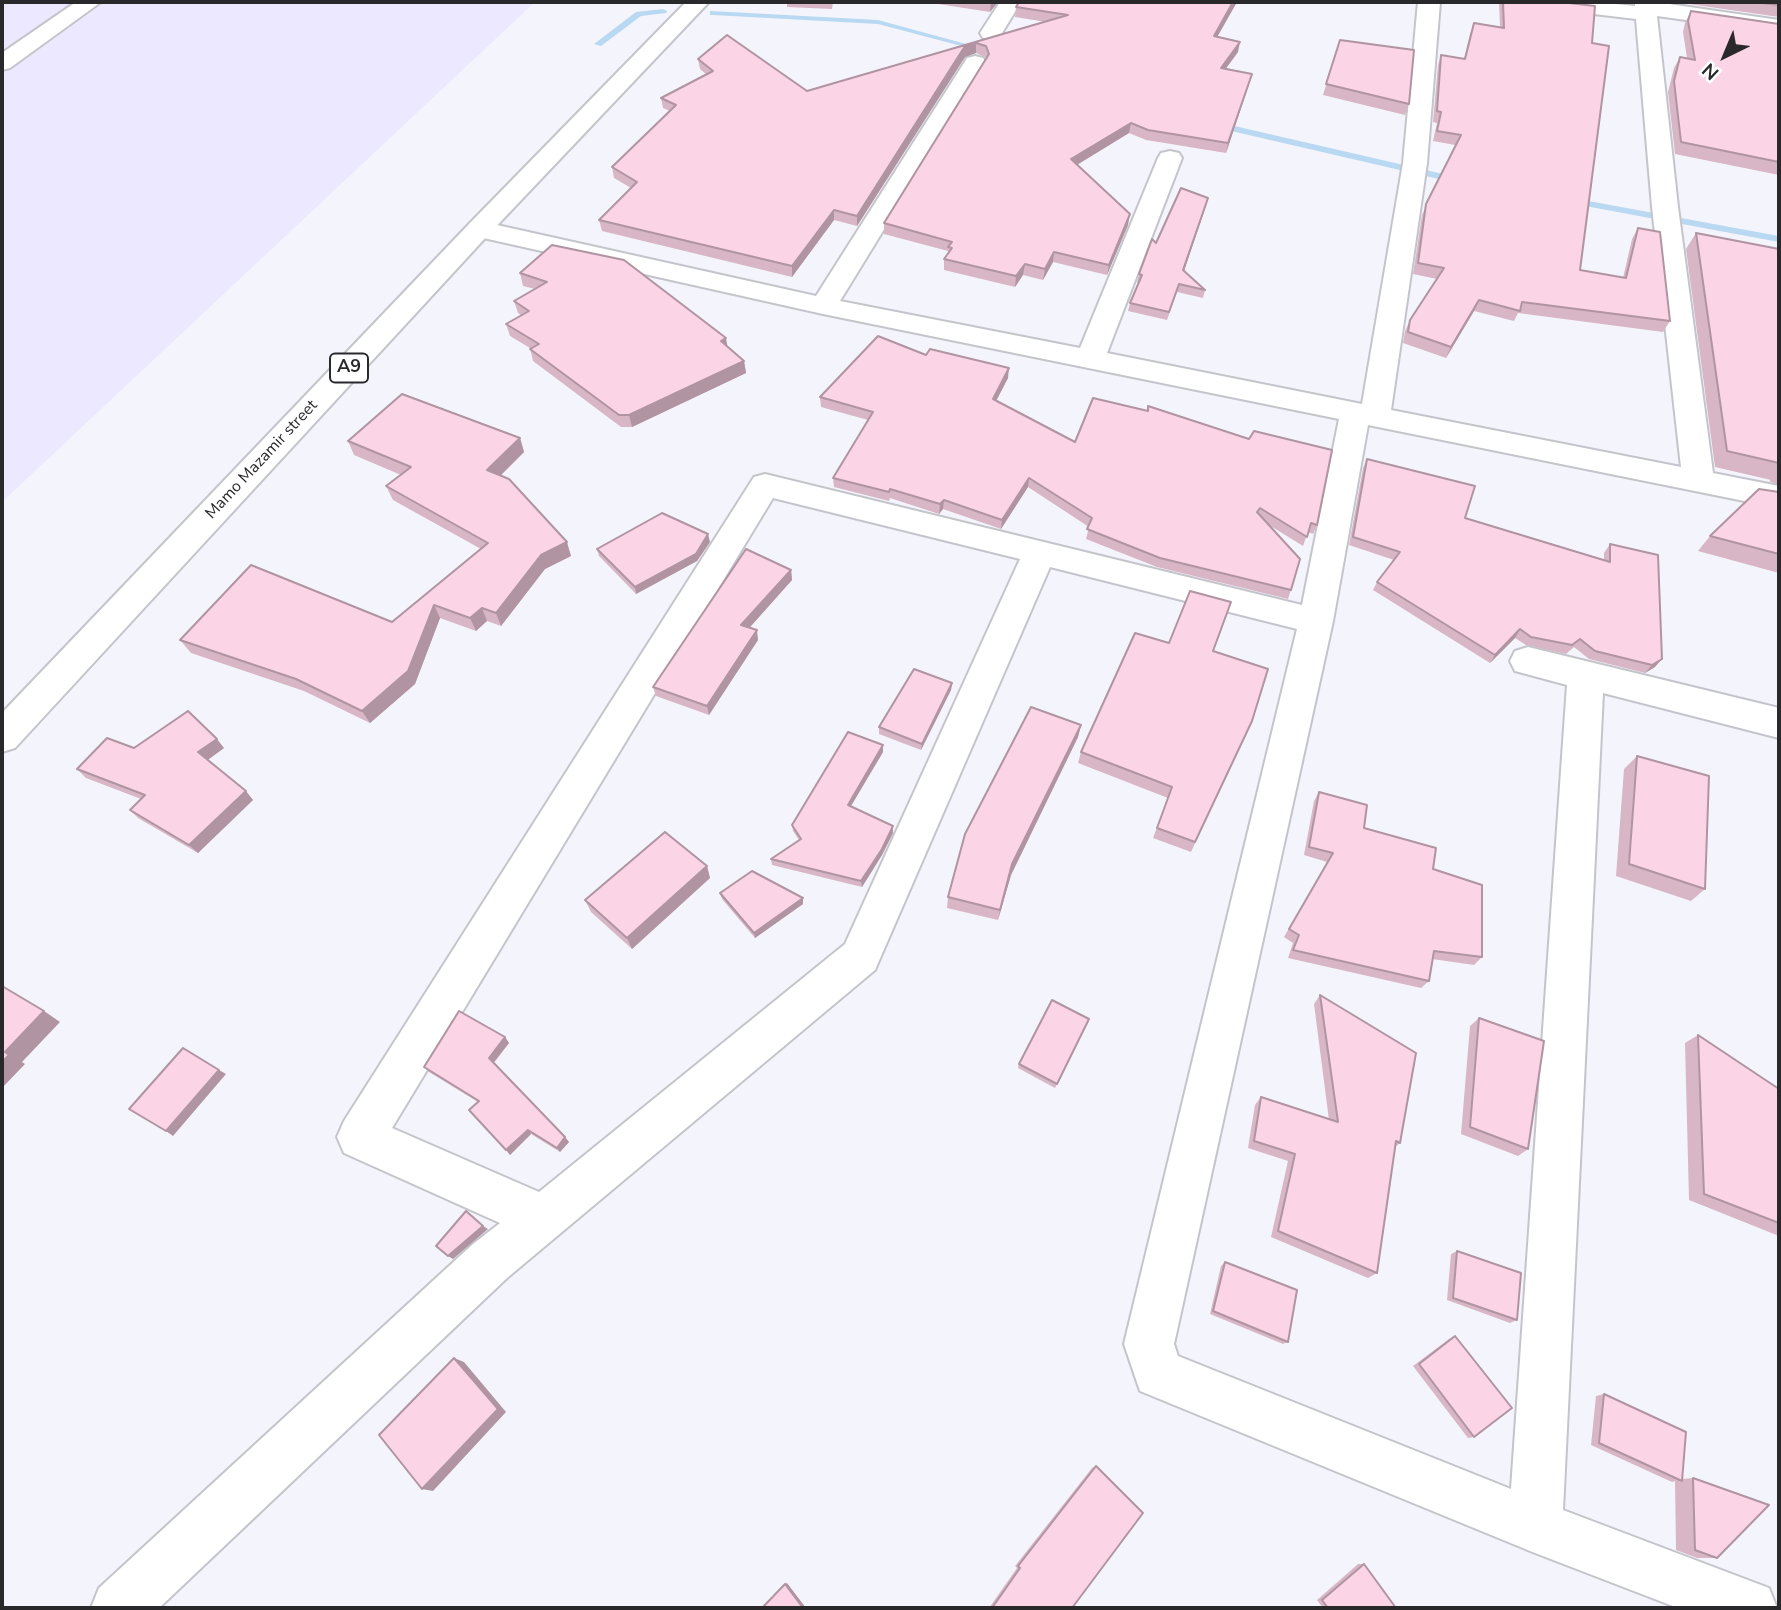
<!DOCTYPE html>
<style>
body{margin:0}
#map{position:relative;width:1781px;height:1610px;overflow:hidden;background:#f4f5fc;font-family:"Nunito Sans",sans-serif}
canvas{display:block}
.frame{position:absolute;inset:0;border:4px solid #29292c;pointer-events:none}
.north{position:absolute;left:1690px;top:21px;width:70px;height:70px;-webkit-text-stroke:5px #fff;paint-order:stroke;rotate:223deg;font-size:19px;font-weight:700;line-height:28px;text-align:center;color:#29292c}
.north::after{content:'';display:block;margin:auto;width:24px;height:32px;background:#29292c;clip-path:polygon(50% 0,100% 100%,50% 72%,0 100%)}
</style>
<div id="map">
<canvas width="1781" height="1610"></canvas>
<div class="frame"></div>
<div class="north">N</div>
</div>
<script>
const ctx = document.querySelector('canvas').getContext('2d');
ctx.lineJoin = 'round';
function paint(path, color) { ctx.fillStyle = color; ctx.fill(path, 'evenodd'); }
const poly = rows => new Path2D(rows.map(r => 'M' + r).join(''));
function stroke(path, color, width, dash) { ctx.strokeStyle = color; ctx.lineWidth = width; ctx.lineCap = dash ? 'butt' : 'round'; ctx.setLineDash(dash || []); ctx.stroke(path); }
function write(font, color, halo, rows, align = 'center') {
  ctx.font = font + ' "Nunito Sans",sans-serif'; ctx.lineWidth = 5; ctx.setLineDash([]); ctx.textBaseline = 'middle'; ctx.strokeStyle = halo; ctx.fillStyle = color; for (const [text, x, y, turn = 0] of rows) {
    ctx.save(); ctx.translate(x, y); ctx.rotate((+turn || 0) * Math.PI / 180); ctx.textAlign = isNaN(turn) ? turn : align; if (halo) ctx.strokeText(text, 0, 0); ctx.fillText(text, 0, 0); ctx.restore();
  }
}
paint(poly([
 [2,2,535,2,2,502]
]), '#ebe8ff');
paint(poly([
 [663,9,667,11,666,13,641,16,601,46,594,44,636,12,663,9],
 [710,11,878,20,988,50,984,52,878,24,713,15,710,15,710,11],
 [1217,122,1456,177,1461,180,1456,183,1214,127,1213,125,1217,122],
 [1572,198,1779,236,1779,242,1569,203,1567,201,1572,198]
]), '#b9d8f2');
const minor = poly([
 [76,2,101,2,10,68,2,70,2,53,76,2],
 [1000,2,1021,2,999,38,983,38,980,33,1000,2],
 [1418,2,1440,2,1427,163,1391,410,1681,467,1652,207,1636,19,1543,8,1535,7,1532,2,1596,2,1635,6,1635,2,1655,2,1779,20,1779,33,1657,16,1678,207,1713,473,1779,486,1779,508,1368,425,1333,621,1174,1344,1178,1356,1511,1489,1567,685,1515,671,1510,661,1515,651,1528,647,1779,708,1779,738,1603,693,1563,1510,1769,1588,1777,1608,1678,1608,1535,1553,1140,1391,1124,1344,1297,629,1050,567,875,970,507,1278,159,1608,91,1608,99,1588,473,1244,500,1223,344,1153,337,1137,344,1121,754,477,765,474,1302,605,1339,419,823,314,470,235,466,229,470,223,479,221,816,296,964,63,967,58,975,56,983,58,986,63,840,301,1080,348,1158,158,1161,153,1170,151,1179,153,1182,158,1107,353,1362,404,1403,163,1418,2],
 [773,498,1020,559,845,944,539,1192,392,1128,773,498]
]);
const major = poly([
 [686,2,709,2,488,235,15,748,2,752,2,713,470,223,686,2]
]);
stroke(minor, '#c4c5cb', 4);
stroke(major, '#c4c5cb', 4);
paint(minor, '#fff');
paint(major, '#fff');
paint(poly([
 [787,2,833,2,832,9,787,7],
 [938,2,998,2,990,12,938,4],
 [1019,2,1237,2,1217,37,1238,52,1226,68,1249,84,1226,153,1146,140,1129,133,1077,165,1128,225,1107,275,1053,262,1043,280,1023,275,1015,287,944,270,944,259,948,254,948,251,884,234,884,223,986,59,985,57,976,53,965,57,857,226,834,220,792,277,602,231,599,220,631,188,614,178,612,167,670,111,663,108,661,98,706,74,700,69,698,59,807,91,1046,22,1015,17,1016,7],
 [1499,2,1560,2,1580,270,1623,278,1632,239,1638,228,1670,321,1663,332,1518,313,1514,321,1474,311,1446,358,1403,343,1405,331,1410,320,1437,279,1413,274,1422,215,1455,145,1433,141,1437,123,1433,122,1438,65,1441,55,1464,59,1470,34,1474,23,1500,27],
 [1690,2,1779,2,1779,17,1689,4],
 [1691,11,1779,24,1779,175,1675,154,1668,92,1674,68,1680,57,1687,58,1683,32,1685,23],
 [1340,40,1409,104,1405,115,1323,95],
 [1208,198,1184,270,1205,290,1203,298,1177,292,1167,320,1128,311,1130,303,1139,283,1137,282,1139,274,1156,243],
 [1696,233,1779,249,1779,485,1769,481,1771,480,1715,467,1686,249],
 [520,273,727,347,744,361,746,373,632,427,621,427,533,361,530,348,510,336,506,324,521,315,518,313,514,301,535,289,523,286],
 [926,355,1008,378,996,401,1075,442,1317,525,1313,534,1308,532,1303,546,1269,525,1291,590,1288,599,1157,567,1086,539,1089,527,1028,487,1001,529,943,509,939,514,890,498,889,501,834,487,833,478,868,420,821,407,820,397],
 [520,438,524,452,501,475,571,556,545,569,501,626,487,621,476,631,440,618,415,684,370,723,304,691,191,653,180,640,392,622,481,549,393,500,386,486,401,475,354,455,348,441],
 [1367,459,1465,518,1604,560,1604,553,1610,544,1655,667,1645,673,1589,659,1574,647,1566,654,1526,645,1515,638,1490,663,1373,590,1377,582,1394,560,1349,545,1363,468],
 [1779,492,1779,573,1698,551,1710,536],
 [710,542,697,561,636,594,599,556,597,549],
 [791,570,792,580,749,628,758,640,709,715,656,696,653,687],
 [1169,643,1213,651,1247,733,1191,852,1153,838,1168,798,1078,763,1081,752],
 [952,683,951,690,921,750,879,734,879,727],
 [1081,725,1078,737,1011,875,998,920,947,908,948,897],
 [134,748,224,748,208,760,253,800,198,853,138,818,130,810,141,799,86,778,77,769],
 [883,752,851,806,893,833,882,855,862,887,772,865,771,859,799,840,793,831,792,825],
 [1637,756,1705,889,1691,901,1616,876,1624,769],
 [1319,792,1364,828,1433,869,1482,957,1474,965,1432,959,1429,981,1421,988,1288,958,1293,943,1284,937,1327,862,1304,855,1314,801],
 [707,866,710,878,632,949,591,912,585,900],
 [720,893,803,904,755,938,722,899],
 [1320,995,1400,1143,1395,1147,1377,1273,1368,1278,1271,1237,1288,1161,1248,1148,1255,1105,1261,1097,1329,1120,1314,1004],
 [1479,1018,1528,1149,1518,1156,1461,1134,1470,1026],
 [1087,1024,1055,1088,1018,1068,1019,1064],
 [1698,1035,1779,1089,1779,1236,1689,1200,1685,1043],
 [505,1037,509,1043,494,1063,569,1142,560,1152,531,1134,510,1155,478,1102,429,1072,424,1067],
 [1457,1251,1517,1320,1510,1323,1447,1300,1451,1254],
 [1225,1262,1288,1342,1283,1344,1210,1314,1221,1266],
 [1455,1336,1474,1437,1468,1438,1413,1366,1449,1339],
 [1604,1394,1682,1479,1693,1478,1717,1558,1697,1558,1676,1550,1675,1481,1672,1482,1591,1445,1596,1396],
 [1096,1466,1072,1608,989,1608,1017,1568,1015,1566,1092,1468],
 [1358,1564,1364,1564,1396,1608,1323,1608,1317,1600]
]), '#d8b6c6');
paint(poly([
 [991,2,998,2,990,12],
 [1233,2,1237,2,1212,46,1214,36],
 [1240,42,1238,52,1219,78,1221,68],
 [976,43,976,53,965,57,857,226,857,216,965,46],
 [1252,74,1249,84,1226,153,1228,143],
 [1131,123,1129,133,1070,169,1071,159],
 [1208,198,1206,206,1182,277,1183,270],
 [834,210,834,220,792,277,792,266],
 [1130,214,1128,225,1107,275,1109,265],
 [1054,252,1053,262,1043,280,1045,269],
 [1025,264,1023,275,1015,287,1016,276],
 [1479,300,1474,311,1446,358,1451,347],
 [726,338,728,350,721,341],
 [744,361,746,373,632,427,629,415],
 [1009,368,1008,378,992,409,993,399],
 [520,438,524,452,492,484,487,470],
 [1029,478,1028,487,1001,529,1002,520],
 [944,500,943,509,939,514,940,504],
 [708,534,710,542,697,561,636,594,635,587],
 [567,542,571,556,545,569,501,626,496,613,541,555],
 [791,570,792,580,743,635,741,625],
 [434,605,440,618,415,684,370,723,362,711],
 [482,608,487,621,476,631,470,618],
 [1520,629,1515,638,1490,663,1495,655],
 [757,630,758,640,709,715,707,706],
 [1662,659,1655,667,1645,673,1652,665],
 [952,683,951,690,921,750,922,744],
 [1081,725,1078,737,1011,875,998,920,1000,910,1012,864],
 [217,739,224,748,206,761,198,752],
 [883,745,883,752,848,811,848,805],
 [246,791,253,800,198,853,189,845],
 [893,826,893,833,882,855,862,887,861,881],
 [707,866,710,878,632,949,627,938],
 [803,898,803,904,755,938,754,933],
 [44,1011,60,1022,22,1062,25,1064,2,1088,2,1062,5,1052],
 [505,1037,509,1043,493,1063,489,1058],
 [219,1070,226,1074,173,1136,166,1131],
 [528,1130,531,1134,510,1155,506,1150],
 [565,1137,569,1142,560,1152,557,1148],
 [483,1226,488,1229,453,1259,448,1256],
 [454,1358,464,1362,506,1412,433,1491,422,1489],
 [787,1583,806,1608,803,1608,785,1584]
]), '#b094a1');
const building = poly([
 [1019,2,1233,2,1214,36,1240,42,1221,68,1252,74,1228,143,1148,130,1131,123,1071,159,1130,214,1109,265,1054,252,1045,269,1025,264,1016,276,944,259,952,248,948,247,952,242,884,223,989,54,986,46,976,43,965,46,857,216,834,210,792,266,599,220,637,182,612,167,676,105,661,98,713,71,698,59,727,35,807,91,1068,15,1016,7,1019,2],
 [1503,2,1560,2,1595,6,1592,43,1609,46,1580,270,1626,278,1638,228,1660,232,1670,321,1522,302,1520,311,1479,300,1451,347,1408,332,1410,320,1444,268,1418,263,1426,204,1461,135,1437,131,1441,112,1437,111,1441,55,1465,59,1474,23,1504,28,1503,2],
 [1754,2,1779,2,1779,5,1754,2],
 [1691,11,1779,24,1779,162,1681,142,1674,81,1680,57,1695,60,1688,21,1691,11],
 [1340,40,1414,50,1409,104,1326,84,1340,40],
 [1181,188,1208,198,1183,270,1205,290,1179,284,1169,312,1130,303,1142,275,1139,274,1152,239,1156,243,1181,188],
 [1696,233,1779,249,1779,463,1727,451,1696,233],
 [552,245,624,260,726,338,721,341,744,361,629,415,619,415,530,349,539,344,506,324,529,311,514,301,547,282,520,273,552,245],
 [878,336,926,355,930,349,1009,368,993,399,1075,442,1093,398,1148,411,1148,406,1249,439,1254,431,1332,450,1317,525,1311,523,1307,537,1260,508,1257,512,1300,559,1291,590,1160,558,1087,529,1092,518,1029,478,1002,520,944,500,940,504,890,489,889,492,833,478,873,412,820,397,878,336],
 [402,394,520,438,487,470,509,479,567,542,541,555,496,613,482,608,470,618,434,605,408,671,362,711,296,679,180,640,251,565,392,622,488,543,386,486,411,467,348,441,402,394],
 [1367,459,1475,486,1465,518,1610,562,1610,544,1658,555,1662,659,1652,665,1595,651,1580,639,1572,645,1531,637,1520,629,1495,655,1377,582,1400,552,1353,537,1367,459],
 [1759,489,1779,492,1779,554,1710,536,1759,489],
 [662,513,708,534,696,554,635,587,597,549,662,513],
 [746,549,791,570,741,625,757,630,707,706,653,687,746,549],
 [1190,591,1231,602,1213,651,1268,669,1252,721,1195,842,1157,828,1172,787,1081,752,1135,633,1169,643,1190,591],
 [914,669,952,683,922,744,879,727,914,669],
 [1031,707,1081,725,1012,864,1000,910,948,897,965,834,1031,707],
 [188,711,217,739,198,752,246,791,189,845,130,810,145,795,77,769,107,738,134,748,188,711],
 [848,732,883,745,848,805,893,826,882,849,861,881,771,859,801,839,792,825,848,732],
 [1637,756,1709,776,1705,889,1629,864,1637,756],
 [1319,792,1367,805,1364,828,1436,848,1433,869,1482,885,1482,957,1434,951,1429,981,1293,950,1299,935,1289,929,1333,853,1309,847,1319,792],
 [665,832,707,866,627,938,585,900,665,832],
 [752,871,803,898,754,933,720,893,752,871],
 [2,986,44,1011,5,1052,9,1055,2,1062,2,986],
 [1320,995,1416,1053,1400,1143,1396,1141,1377,1273,1278,1231,1295,1154,1254,1141,1261,1097,1338,1122,1320,995],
 [1052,1000,1089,1019,1057,1084,1019,1064,1052,1000],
 [459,1011,505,1037,489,1058,565,1137,557,1148,528,1130,506,1150,469,1110,479,1101,424,1067,459,1011],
 [1479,1018,1544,1041,1528,1149,1470,1127,1479,1018],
 [1698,1035,1779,1089,1779,1223,1704,1194,1698,1035],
 [183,1048,219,1070,166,1131,129,1109,183,1048],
 [466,1211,483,1226,448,1256,436,1246,466,1211],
 [1457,1251,1521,1273,1517,1320,1453,1298,1457,1251],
 [1225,1262,1297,1290,1288,1342,1213,1311,1225,1262],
 [1455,1336,1512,1408,1474,1437,1419,1364,1455,1336],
 [454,1358,498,1409,422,1489,379,1435,454,1358],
 [1604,1394,1686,1432,1682,1481,1599,1443,1604,1394],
 [1096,1466,1143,1513,1072,1608,992,1608,1020,1568,1018,1566,1096,1466],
 [1693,1478,1769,1505,1717,1558,1695,1550,1693,1478],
 [1364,1564,1396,1608,1328,1608,1322,1600,1364,1564],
 [785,1584,803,1608,762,1608,785,1584]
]);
paint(building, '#fbd4e6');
stroke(building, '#b094a1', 2);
write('16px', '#29292c', '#fff', [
 ["Mamo Mazamir street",262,460,-47]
]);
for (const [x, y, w] of [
 [349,368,38]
]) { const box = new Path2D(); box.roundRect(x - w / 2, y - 14.5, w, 29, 5); ctx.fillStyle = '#fff'; ctx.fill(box); stroke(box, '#29292c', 2); }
write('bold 18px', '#29292c', null, [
 ["A9",349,368]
]);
</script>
